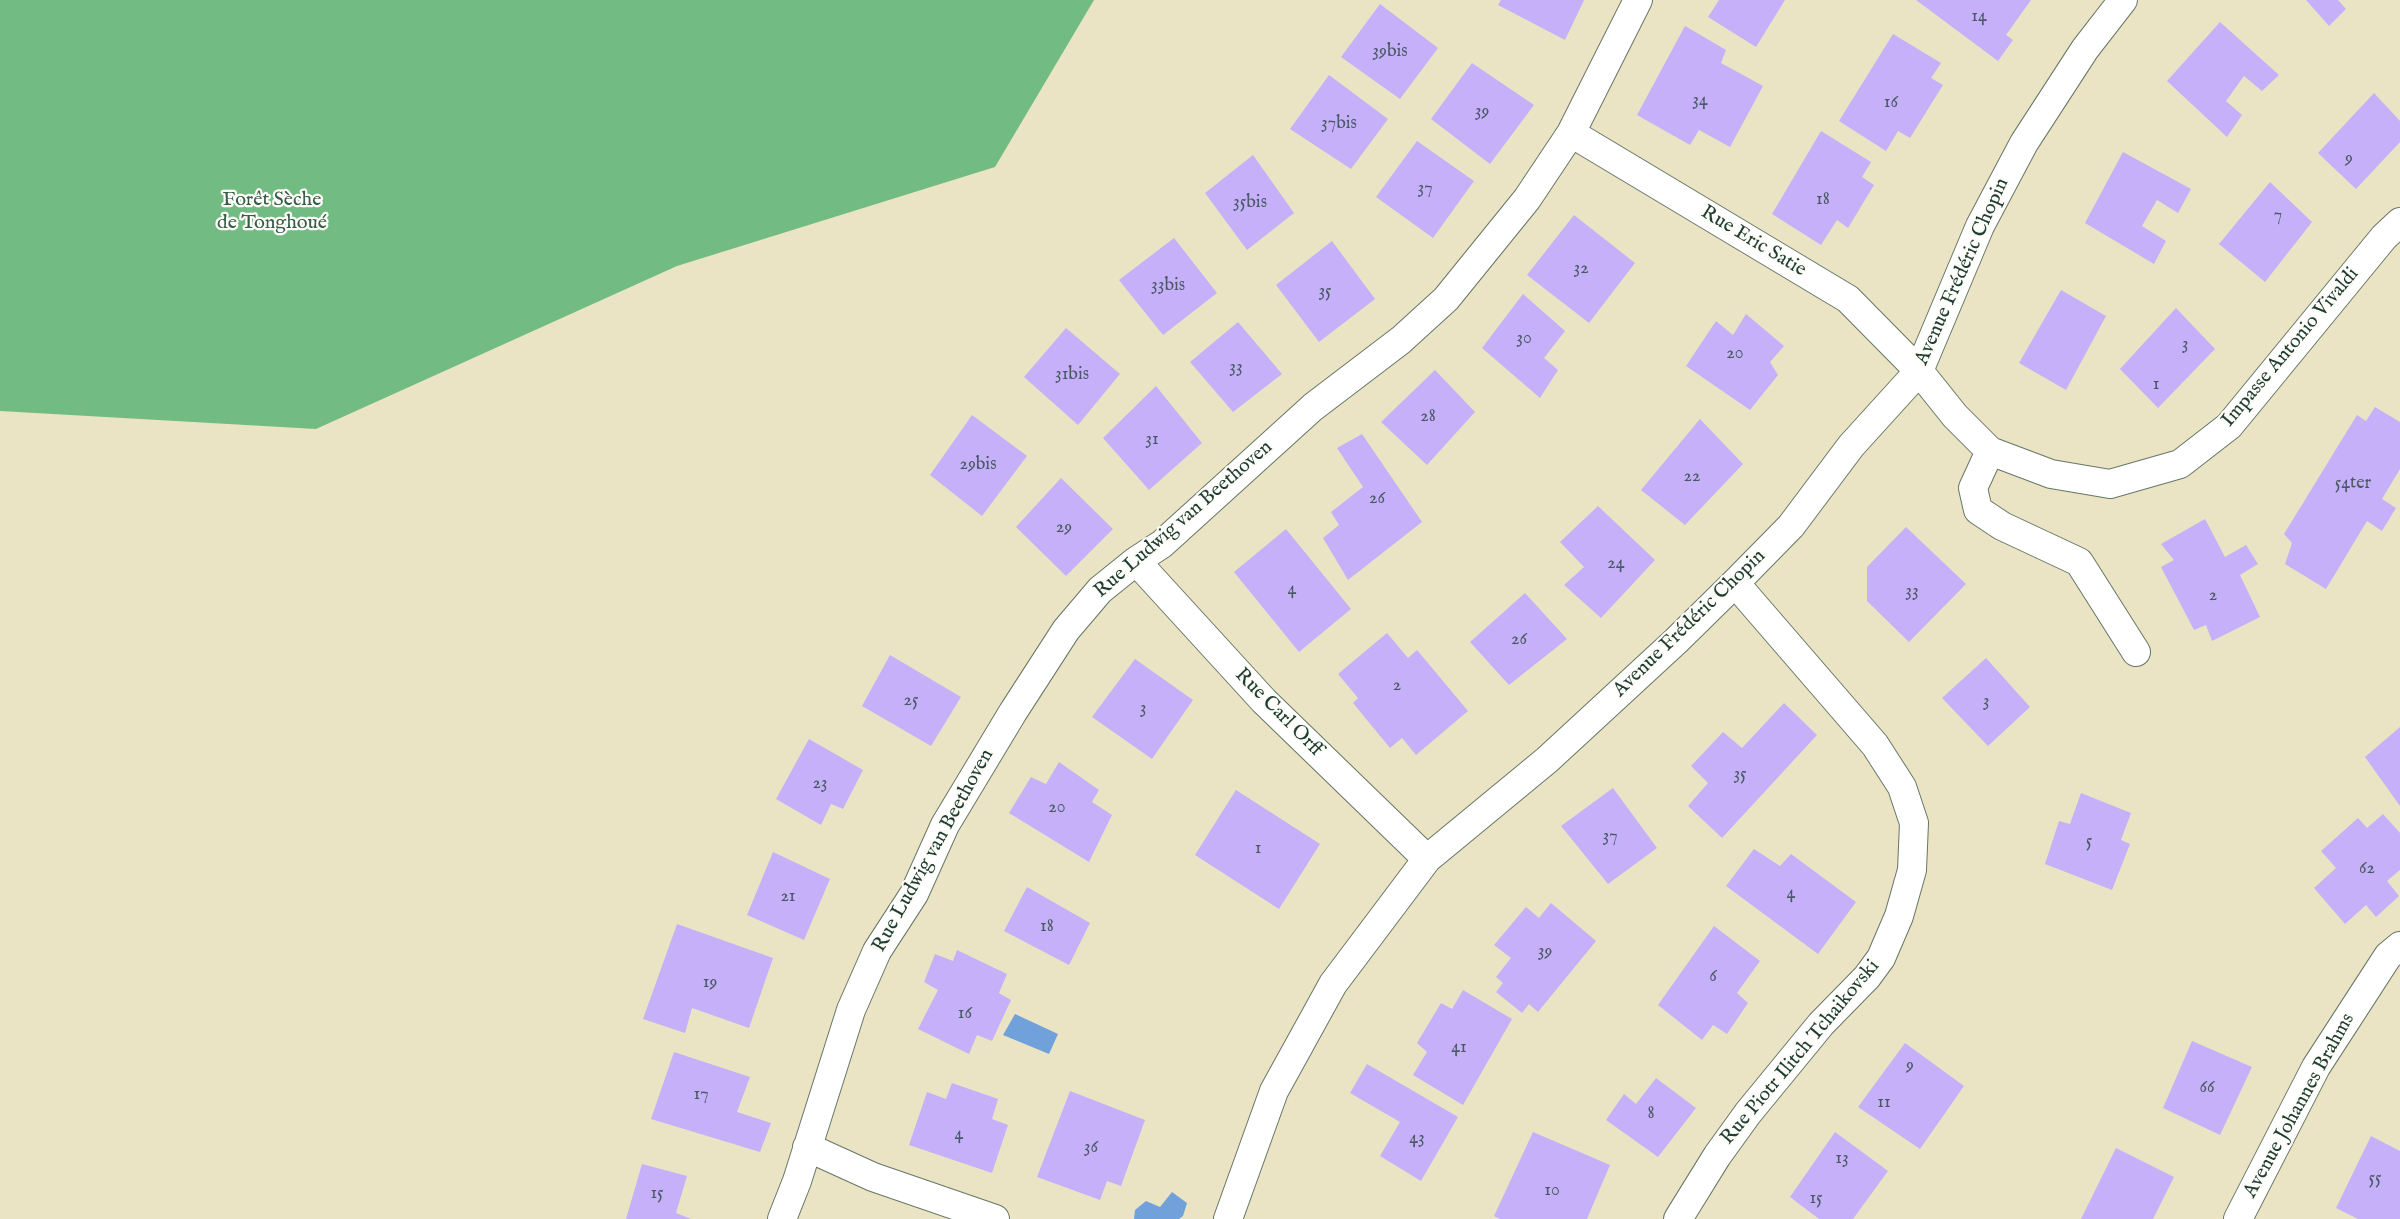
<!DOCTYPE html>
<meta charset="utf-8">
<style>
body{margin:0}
canvas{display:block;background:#eae4c4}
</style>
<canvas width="2400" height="1219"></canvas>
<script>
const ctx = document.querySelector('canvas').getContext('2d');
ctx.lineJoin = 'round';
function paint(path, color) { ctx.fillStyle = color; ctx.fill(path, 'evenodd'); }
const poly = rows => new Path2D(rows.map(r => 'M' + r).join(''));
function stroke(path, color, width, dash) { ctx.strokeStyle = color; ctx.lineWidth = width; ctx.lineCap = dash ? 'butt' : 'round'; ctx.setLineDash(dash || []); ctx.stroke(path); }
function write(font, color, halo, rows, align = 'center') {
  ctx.font = font + ' "IM FELL English",serif'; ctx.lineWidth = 4.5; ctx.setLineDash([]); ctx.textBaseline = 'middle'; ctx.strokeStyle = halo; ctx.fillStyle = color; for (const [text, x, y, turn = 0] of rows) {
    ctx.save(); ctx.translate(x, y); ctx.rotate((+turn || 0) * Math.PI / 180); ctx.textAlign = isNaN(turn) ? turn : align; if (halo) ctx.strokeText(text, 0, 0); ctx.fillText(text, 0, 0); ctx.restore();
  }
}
paint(poly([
 [0,0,1094,0,995,167,677,266,316,429,0,411]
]), '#72bc84');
paint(poly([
 [1015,1014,1058,1034,1049,1054,1003,1035],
 [1172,1192,1187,1203,1183,1216,1179,1219,1134,1219,1135,1210,1146,1201,1160,1207]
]), '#71a1db');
paint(poly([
 [1501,0,1584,0,1565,40,1498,5],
 [1719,0,1785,0,1756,47,1708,17],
 [1916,0,2031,0,2006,35,2013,40,1998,61],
 [2306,0,2338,0,2346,9,2329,26],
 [1380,4,1438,48,1400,99,1341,57],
 [2220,22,2279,75,2262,91,2244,76,2226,101,2242,115,2227,137,2167,81],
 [1685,26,1726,50,1721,63,1763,86,1730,147,1699,130,1690,145,1637,115],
 [1893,34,1941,63,1931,78,1943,85,1910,138,1898,131,1886,151,1839,121],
 [1472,63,1534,105,1490,164,1431,119],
 [1329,75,1388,119,1351,169,1290,129],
 [2374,93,2400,121,2400,142,2356,189,2318,153],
 [1821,131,1871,162,1862,177,1874,185,1848,228,1837,220,1821,245,1772,214],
 [1417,141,1474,181,1433,238,1376,197],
 [2123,152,2191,189,2178,213,2157,200,2142,226,2166,241,2154,264,2085,223],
 [1253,155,1294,213,1247,250,1205,193],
 [2270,182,2312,222,2265,282,2219,244],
 [1574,215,1635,263,1589,323,1527,275],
 [1174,238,1217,293,1163,335,1119,280],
 [1332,241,1375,299,1319,342,1276,285],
 [2061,290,2106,316,2066,390,2019,363],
 [1523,294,1565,331,1544,358,1558,370,1540,398,1482,348],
 [2176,308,2215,349,2158,408,2120,369],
 [1746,314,1784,346,1770,362,1778,375,1750,410,1686,366,1716,321,1733,335],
 [1238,322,1282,374,1233,412,1190,362],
 [1066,328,1120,374,1078,425,1024,377],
 [1435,370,1475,412,1427,465,1381,422],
 [1156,386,1202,443,1149,490,1103,438],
 [2375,407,2400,422,2400,469,2382,499,2396,508,2382,531,2367,521,2326,589,2285,564,2292,543,2284,534,2357,415,2366,421],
 [972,415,1027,456,982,516,930,475],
 [1700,419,1743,464,1685,525,1641,490],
 [1362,434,1422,522,1348,580,1323,538,1339,525,1331,512,1363,487,1337,448],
 [1061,478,1113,529,1066,576,1016,527],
 [1598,506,1655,560,1601,618,1564,585,1584,567,1560,542],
 [2205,519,2225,557,2246,545,2258,564,2240,575,2260,617,2212,641,2206,625,2194,630,2161,567,2174,560,2161,544],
 [1906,527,1966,584,1909,642,1867,601,1867,567],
 [1286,529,1351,609,1299,652,1234,572],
 [1525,593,1567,639,1509,685,1470,642],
 [1387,633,1408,658,1417,650,1468,711,1416,755,1402,738,1390,748,1353,703,1358,698,1338,674],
 [890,655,961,697,931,746,862,706],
 [1986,658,2030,707,1988,746,1942,698],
 [1135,659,1193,700,1152,759,1092,717],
 [1784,703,1817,735,1722,838,1688,806,1708,783,1691,766,1723,732,1742,748],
 [2400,727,2400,806,2365,757],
 [809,739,863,770,843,809,831,804,821,825,776,799],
 [1059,762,1099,790,1092,802,1112,815,1089,862,1009,813,1031,777,1046,784],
 [1613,788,1657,848,1608,884,1561,826],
 [1236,790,1320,844,1279,909,1195,855],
 [2081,793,2131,813,2121,840,2130,844,2112,890,2045,864,2059,821,2070,824],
 [2383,814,2400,833,2400,870,2387,881,2399,896,2376,917,2366,905,2345,924,2314,888,2336,868,2321,851,2358,818,2367,828],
 [1754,849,1780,866,1791,854,1856,902,1818,954,1726,886],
 [773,852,830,879,804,940,747,915],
 [1027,887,1090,923,1069,965,1004,931],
 [1551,903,1596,941,1538,1012,1529,1004,1522,1013,1496,992,1503,983,1496,977,1511,958,1494,945,1526,907,1539,918],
 [677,924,773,958,749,1028,692,1008,685,1033,643,1019],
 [1714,926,1760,961,1737,993,1748,1003,1727,1034,1713,1025,1702,1040,1658,1005],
 [957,950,1007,974,999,993,1011,1000,992,1041,977,1035,969,1054,918,1029,938,990,924,982,935,954,953,961],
 [1463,990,1512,1019,1463,1105,1413,1075,1427,1052,1417,1043,1441,1003,1452,1009],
 [2192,1041,2252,1067,2220,1135,2163,1108],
 [1905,1043,1964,1086,1920,1149,1858,1107],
 [674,1052,750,1077,737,1112,771,1123,760,1152,651,1119],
 [1367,1064,1458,1117,1421,1181,1380,1156,1400,1122,1350,1093],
 [1656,1078,1696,1108,1658,1157,1606,1120,1624,1094,1636,1104],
 [952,1083,998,1099,992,1119,1008,1125,992,1173,909,1145,927,1092,946,1099],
 [1070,1091,1145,1120,1121,1186,1107,1181,1100,1200,1037,1177],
 [1533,1132,1610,1165,1587,1219,1500,1219,1494,1216],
 [1835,1132,1888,1171,1853,1219,1819,1219,1790,1197],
 [2371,1136,2400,1151,2400,1219,2358,1219,2336,1208],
 [2116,1148,2174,1177,2153,1219,2081,1219],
 [642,1164,687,1176,676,1213,691,1219,626,1219]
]), '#c6b0f9');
const minor = poly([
 [1571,133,1848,299,1919,371,1955,416,1990,451,2051,474,2110,484,2180,464,2229,426,2384,237,2400,222],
 [1990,451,1973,488,1978,510,2002,526,2079,562,2136,652],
 [1136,561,1264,701,1427,859],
 [807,1147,873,1177,995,1219],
 [782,1219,797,1181,851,1010,877,951,914,894,945,825,1013,712,1066,630,1100,590,1136,561,1162,544,1313,407,1401,340,1446,299,1527,199,1571,133,1638,0],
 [1228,1219,1274,1091,1322,1004,1333,984,1427,859,1547,760,1676,641,1735,583,1791,526,1851,446,1919,371,1980,226,2024,143,2085,49,2123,0],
 [1678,1219,1717,1156,1748,1113,1821,1024,1867,977,1881,958,1899,916,1912,870,1914,823,1902,787,1875,745,1735,583],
 [2238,1219,2316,1067,2388,956,2400,946]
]);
stroke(minor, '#676', 30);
stroke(minor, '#fff', 28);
write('18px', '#495a65', null, [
 ["14",1979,17],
 ["39bis",1390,52],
 ["34",1700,101],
 ["16",1891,103],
 ["39",1482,112],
 ["37bis",1339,124],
 ["9",2349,159],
 ["37",1425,189],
 ["18",1823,200],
 ["35bis",1250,203],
 ["7",2278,216],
 ["32",1581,269],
 ["33bis",1168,286],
 ["35",1325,292],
 ["30",1524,339],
 ["3",2185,345],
 ["20",1735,354],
 ["33",1236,368],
 ["31bis",1072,375],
 ["1",2156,385],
 ["28",1428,417],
 ["31",1152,440],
 ["29bis",978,465],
 ["22",1692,477],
 ["54ter",2353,484],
 ["26",1377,499],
 ["29",1064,528],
 ["24",1616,564],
 ["4",1292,590],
 ["33",1912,592],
 ["2",2213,596],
 ["26",1519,640],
 ["2",1397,686],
 ["25",911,701],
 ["3",1986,702],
 ["3",1143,709],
 ["35",1740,775],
 ["23",820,784],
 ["20",1057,808],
 ["37",1610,837],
 ["5",2089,842],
 ["1",1258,849],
 ["62",2367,869],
 ["4",1791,894],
 ["21",788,897],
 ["18",1047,927],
 ["39",1545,952],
 ["6",1713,977],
 ["19",710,983],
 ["16",965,1014],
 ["41",1459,1048],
 ["9",1910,1066],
 ["66",2207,1088],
 ["17",701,1095],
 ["11",1884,1103],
 ["8",1651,1114],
 ["4",959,1135],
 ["43",1417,1139],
 ["36",1091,1148],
 ["13",1842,1159],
 ["55",2375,1179],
 ["10",1552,1191],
 ["15",657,1194],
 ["15",1816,1199]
]);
write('20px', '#355d49', '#fdfcf7', [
 ["Forêt Sèche",272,201],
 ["de Tonghoué",272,224]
]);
write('20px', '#1f3d34', '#fdfcf7', [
 ["Rue Eric Satie",1753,242,31],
 ["Avenue Frédéric Chopin",1963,272,-66],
 ["Impasse Antonio Vivaldi",2291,348,-50],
 ["Rue Ludwig van Beethoven",1184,520,-41],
 ["Avenue Frédéric Chopin",1690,624,-44],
 ["Rue Carl Orff",1278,713,45],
 ["Rue Ludwig van Beethoven",934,851,-61],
 ["Rue Piotr Ilitch Tchaikovski",1801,1053,-50],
 ["Avenue Johannes Brahms",2300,1106,-61]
]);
</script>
